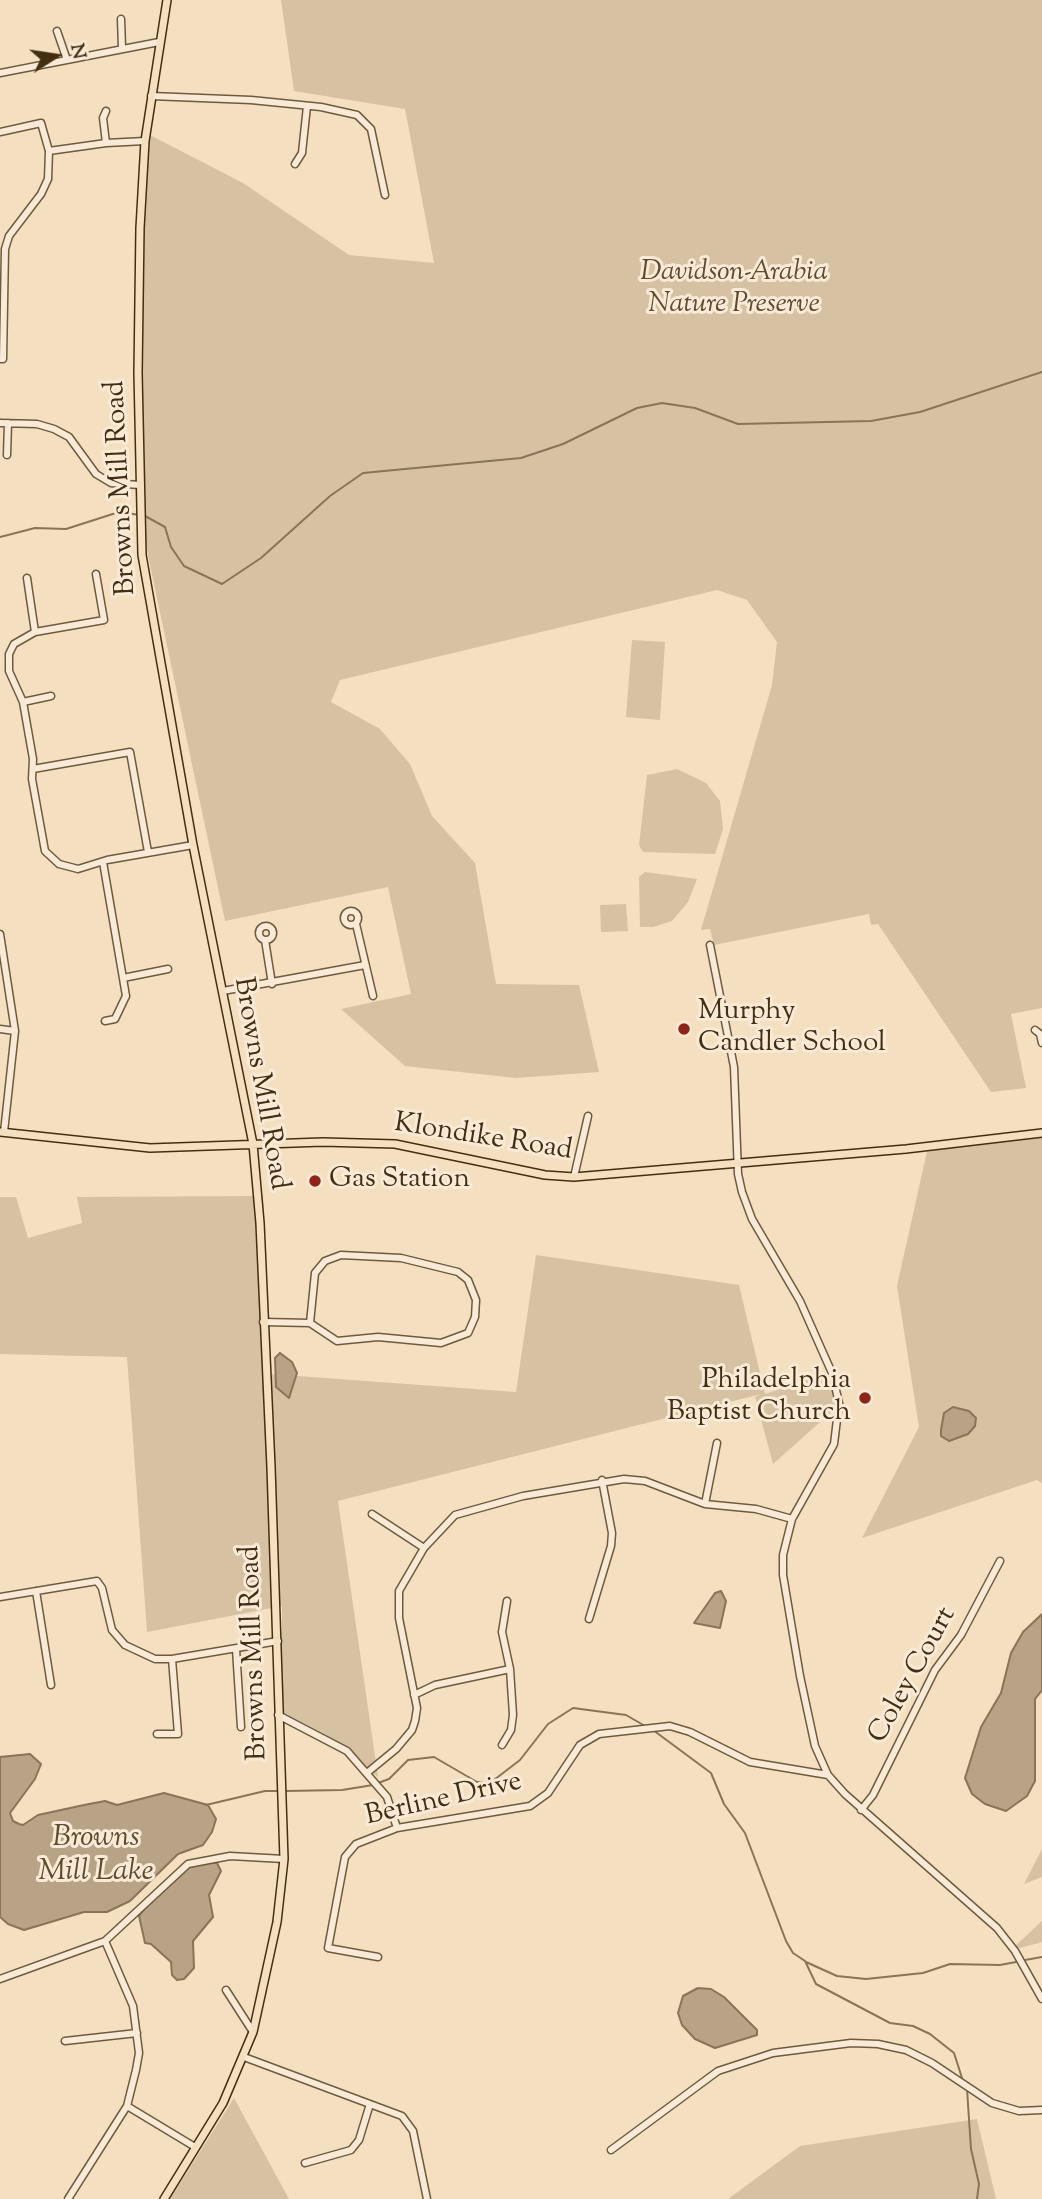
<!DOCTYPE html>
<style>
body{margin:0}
#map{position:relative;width:1042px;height:2199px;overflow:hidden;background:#f4dfc1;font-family:"Sorts Mill Goudy",serif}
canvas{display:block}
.north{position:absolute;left:21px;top:21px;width:70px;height:70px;-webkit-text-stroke:5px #f8ead7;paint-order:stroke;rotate:78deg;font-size:19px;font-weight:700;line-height:28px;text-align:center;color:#432e12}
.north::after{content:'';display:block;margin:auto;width:24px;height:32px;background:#432e12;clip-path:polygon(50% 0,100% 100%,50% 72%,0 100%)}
</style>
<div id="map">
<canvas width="1042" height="2199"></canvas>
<div class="north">N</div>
</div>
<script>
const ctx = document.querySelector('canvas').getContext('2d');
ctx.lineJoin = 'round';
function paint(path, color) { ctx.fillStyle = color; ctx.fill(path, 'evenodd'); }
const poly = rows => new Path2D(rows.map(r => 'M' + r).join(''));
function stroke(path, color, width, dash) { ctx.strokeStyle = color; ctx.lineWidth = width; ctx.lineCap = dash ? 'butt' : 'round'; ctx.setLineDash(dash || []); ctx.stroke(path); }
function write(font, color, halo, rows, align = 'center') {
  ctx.font = font + ' "Sorts Mill Goudy",serif'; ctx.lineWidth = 6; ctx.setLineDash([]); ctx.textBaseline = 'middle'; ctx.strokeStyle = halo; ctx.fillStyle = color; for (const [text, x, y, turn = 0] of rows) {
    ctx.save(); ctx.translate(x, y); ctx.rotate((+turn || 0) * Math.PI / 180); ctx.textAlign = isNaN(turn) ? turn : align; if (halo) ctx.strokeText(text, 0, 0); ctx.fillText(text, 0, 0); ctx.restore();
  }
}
paint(poly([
 [281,0,1042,0,1042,1008,1011,1014,1026,1088,991,1092,878,924,871,925,869,914,714,945,710,929,701,930,772,685,777,642,747,600,717,590,340,680,331,702,380,729,410,764,432,816,475,863,496,984,579,985,599,1072,516,1078,405,1066,341,1009,411,994,388,887,225,921,141,522,139,398,148,134,243,183,349,255,434,263,405,109,294,91],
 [632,640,665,642,660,720,626,717],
 [677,769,706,783,720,801,723,829,715,854,643,852,639,845,647,775],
 [645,872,697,879,688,902,672,921,653,927,640,927,639,877],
 [626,904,628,931,601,932,600,905],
 [1042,1135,1042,1483,1037,1480,862,1538,919,1427,897,1286,928,1147],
 [263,1196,270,1374,516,1392,536,1255,739,1285,765,1394,827,1373,836,1408,773,1464,755,1397,761,1394,338,1501,378,1777,325,1734,282,1712,282,1606,147,1632,127,1357,0,1354,0,1197,16,1197,28,1238,82,1223,77,1197],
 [1042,1849,1042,1877,1024,1884],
 [1042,1921,1042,1942,1012,1950,1012,1949],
 [234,2098,289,2199,170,2199],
 [977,2119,996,2199,728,2199,800,2146]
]), '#d6c1a3');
const water = poly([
 [280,1353,292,1362,297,1373,289,1398,276,1387,275,1358,280,1353],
 [953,1407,969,1411,976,1418,975,1426,968,1434,949,1441,941,1436,941,1430,944,1413,953,1407],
 [721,1591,726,1601,720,1628,694,1623,715,1593,721,1591],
 [1042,1614,1042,1690,1035,1699,1035,1781,1027,1796,1006,1811,985,1804,972,1794,965,1778,981,1727,1001,1693,1011,1653,1023,1632,1042,1614],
 [30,1754,41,1764,35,1779,10,1813,13,1821,19,1824,23,1825,38,1815,84,1805,105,1801,117,1805,164,1793,208,1805,216,1819,212,1832,203,1845,178,1854,130,1901,107,1912,84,1912,24,1930,8,1924,0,1917,0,1757,30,1754],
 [208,1862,217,1863,221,1871,209,1895,213,1917,193,1941,194,1968,184,1979,177,1980,172,1975,171,1962,151,1944,145,1943,139,1916,150,1901,178,1875,192,1866,208,1862],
 [698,1988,711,1989,724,1997,757,2030,757,2035,715,2048,695,2039,682,2025,678,2013,683,1996,698,1988]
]);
paint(water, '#b8a386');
stroke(water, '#897458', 2);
stroke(poly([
 [145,516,165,527,171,547,184,566,222,584,261,558,330,496,363,473,521,458,563,444,637,408,662,403,695,408,738,424,871,421,920,412,1042,372],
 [0,537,35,528,66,529,119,512,140,515],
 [653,1730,711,1773,724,1804,745,1833,786,1941,793,1953,805,1961,816,1984,890,2023,913,2026,930,2034,954,2053,962,2078],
 [378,1783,389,1779,408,1760,434,1757,477,1782,490,1783,520,1760,548,1724,573,1708,626,1715,645,1726],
 [285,1791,342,1790,373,1785],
 [206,1805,265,1791,279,1791],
 [1025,1960,1042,1957],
 [806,1962,837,1976,866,1979,923,1973,950,1964,1000,1965,1016,1962],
 [967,2089,971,2149,979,2184,977,2199]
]), '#897458', 2);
const minor = poly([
 [121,19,122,48],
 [57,31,67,60],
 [0,73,159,42],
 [151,96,251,100,321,107,357,115,371,129,385,195],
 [106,111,103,118,106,143],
 [0,132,41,123,49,151,48,179,41,194,9,236,5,249,3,359,0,359],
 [49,151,106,143,145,141],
 [295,164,302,153,307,106],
 [0,423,37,424,54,429,69,437,96,474,111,483,140,485],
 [7,455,8,423],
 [96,574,104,620,35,632,14,644,9,654,9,671,23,702,33,759,32,779,45,851,59,864,78,869,107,860,193,845],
 [27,578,35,632],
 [23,702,51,696],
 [33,769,130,752,148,852],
 [103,862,126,996,115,1019,105,1021],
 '344 918a7 7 0 1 1 14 0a7 7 0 1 1-14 0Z',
 [356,924,373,996],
 '259 933a7 7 0 1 1 14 0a7 7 0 1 1-14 0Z',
 [0,934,15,1031,4,1132],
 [265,940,272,984],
 [710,945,734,1067,738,1174,742,1192,752,1219,800,1301,832,1373,839,1403,834,1444,792,1519,783,1555,783,1575,800,1676,815,1746,828,1775,845,1794,997,1928,1015,1951,1042,1999],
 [123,978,168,969],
 [223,991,365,965],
 [0,1029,15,1031],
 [1035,1030,1040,1034,1042,1043],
 [574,1177,588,1116],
 [263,1322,310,1323,337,1341,378,1337,441,1343,468,1333,475,1317,476,1300,468,1280,458,1272,401,1258,341,1255,325,1261,315,1273,310,1323],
 [705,1504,717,1443],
 [372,1514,424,1548],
 [36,1591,51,1685],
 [0,1597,97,1581,102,1588,112,1630,125,1645,155,1659,172,1659,278,1641],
 [589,1619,611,1546,612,1533,602,1480],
 [236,1649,241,1727],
 [414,1695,435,1685,510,1669],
 [278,1715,347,1751,387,1797,397,1828],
 [157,1734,178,1734,172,1659],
 [502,1745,511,1730,513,1715,510,1669,502,1632,507,1601],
 [368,1772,396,1749,412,1730,415,1721,417,1708,399,1618,399,1591,424,1548,455,1515,523,1496,624,1479,645,1481,705,1504,756,1509,792,1519],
 [861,1810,873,1795,935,1670,961,1635,1000,1561],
 [378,1957,328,1948,345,1857,356,1844,397,1828,530,1806,548,1793,580,1745,599,1734,670,1726,690,1732,750,1762,828,1775],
 [0,1979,105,1941,188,1864,230,1856,284,1859],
 [226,1990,253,2032],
 [65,2041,137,2033],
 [244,2057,402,2116,413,2131,427,2199],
 [127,2106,195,2147],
 [611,2150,718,2071,773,2053,851,2043,878,2044,906,2050,932,2063,992,2103,1019,2111,1042,2110],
 [305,2163,351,2150,359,2140,370,2104],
 [68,2199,127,2106,136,2070,139,2053,133,2006,105,1941]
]);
const major = poly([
 [0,1132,150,1148,323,1142,395,1144,545,1175,574,1177,906,1149,1042,1133],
 [164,2199,223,2103,253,2032,277,1922,284,1859,271,1467,260,1223,253,1144,193,845,142,555,138,373,140,228,145,141,167,0]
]);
stroke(minor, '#6f5a3e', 9);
stroke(major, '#432e12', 10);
stroke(minor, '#f8ead7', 6);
stroke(major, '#f4dfc1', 7);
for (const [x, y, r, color] of [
 [684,1029,7,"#8f2418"],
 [315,1181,7,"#8f2418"],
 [865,1398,7,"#8f2418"]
]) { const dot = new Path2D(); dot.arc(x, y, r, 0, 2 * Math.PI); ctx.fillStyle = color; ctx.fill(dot); stroke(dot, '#f8ead7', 2.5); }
write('italic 28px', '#604b2f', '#f8ead7', [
 ["Davidson-Arabia",734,274],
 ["Nature Preserve",734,306]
]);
write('28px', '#432e12', '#f8ead7', [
 ["Browns Mill Road",123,488,-93],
 ["Browns Mill Road",259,1084,80],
 ["Klondike Road",483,1139,9],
 ["Browns Mill Road",256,1653,-92],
 ["Coley Court",914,1676,-61],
 ["Berline Drive",444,1801,-13]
]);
write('28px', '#432e12', '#f8ead7', [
 ["Murphy",698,1013],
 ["Candler School",698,1045],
 ["Gas Station",329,1181],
 ["Philadelphia",851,1382,"right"],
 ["Baptist Church",851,1414,"right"]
], 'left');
write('italic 30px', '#604b2f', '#f8ead7', [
 ["Browns",96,1840],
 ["Mill Lake",96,1874]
]);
</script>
